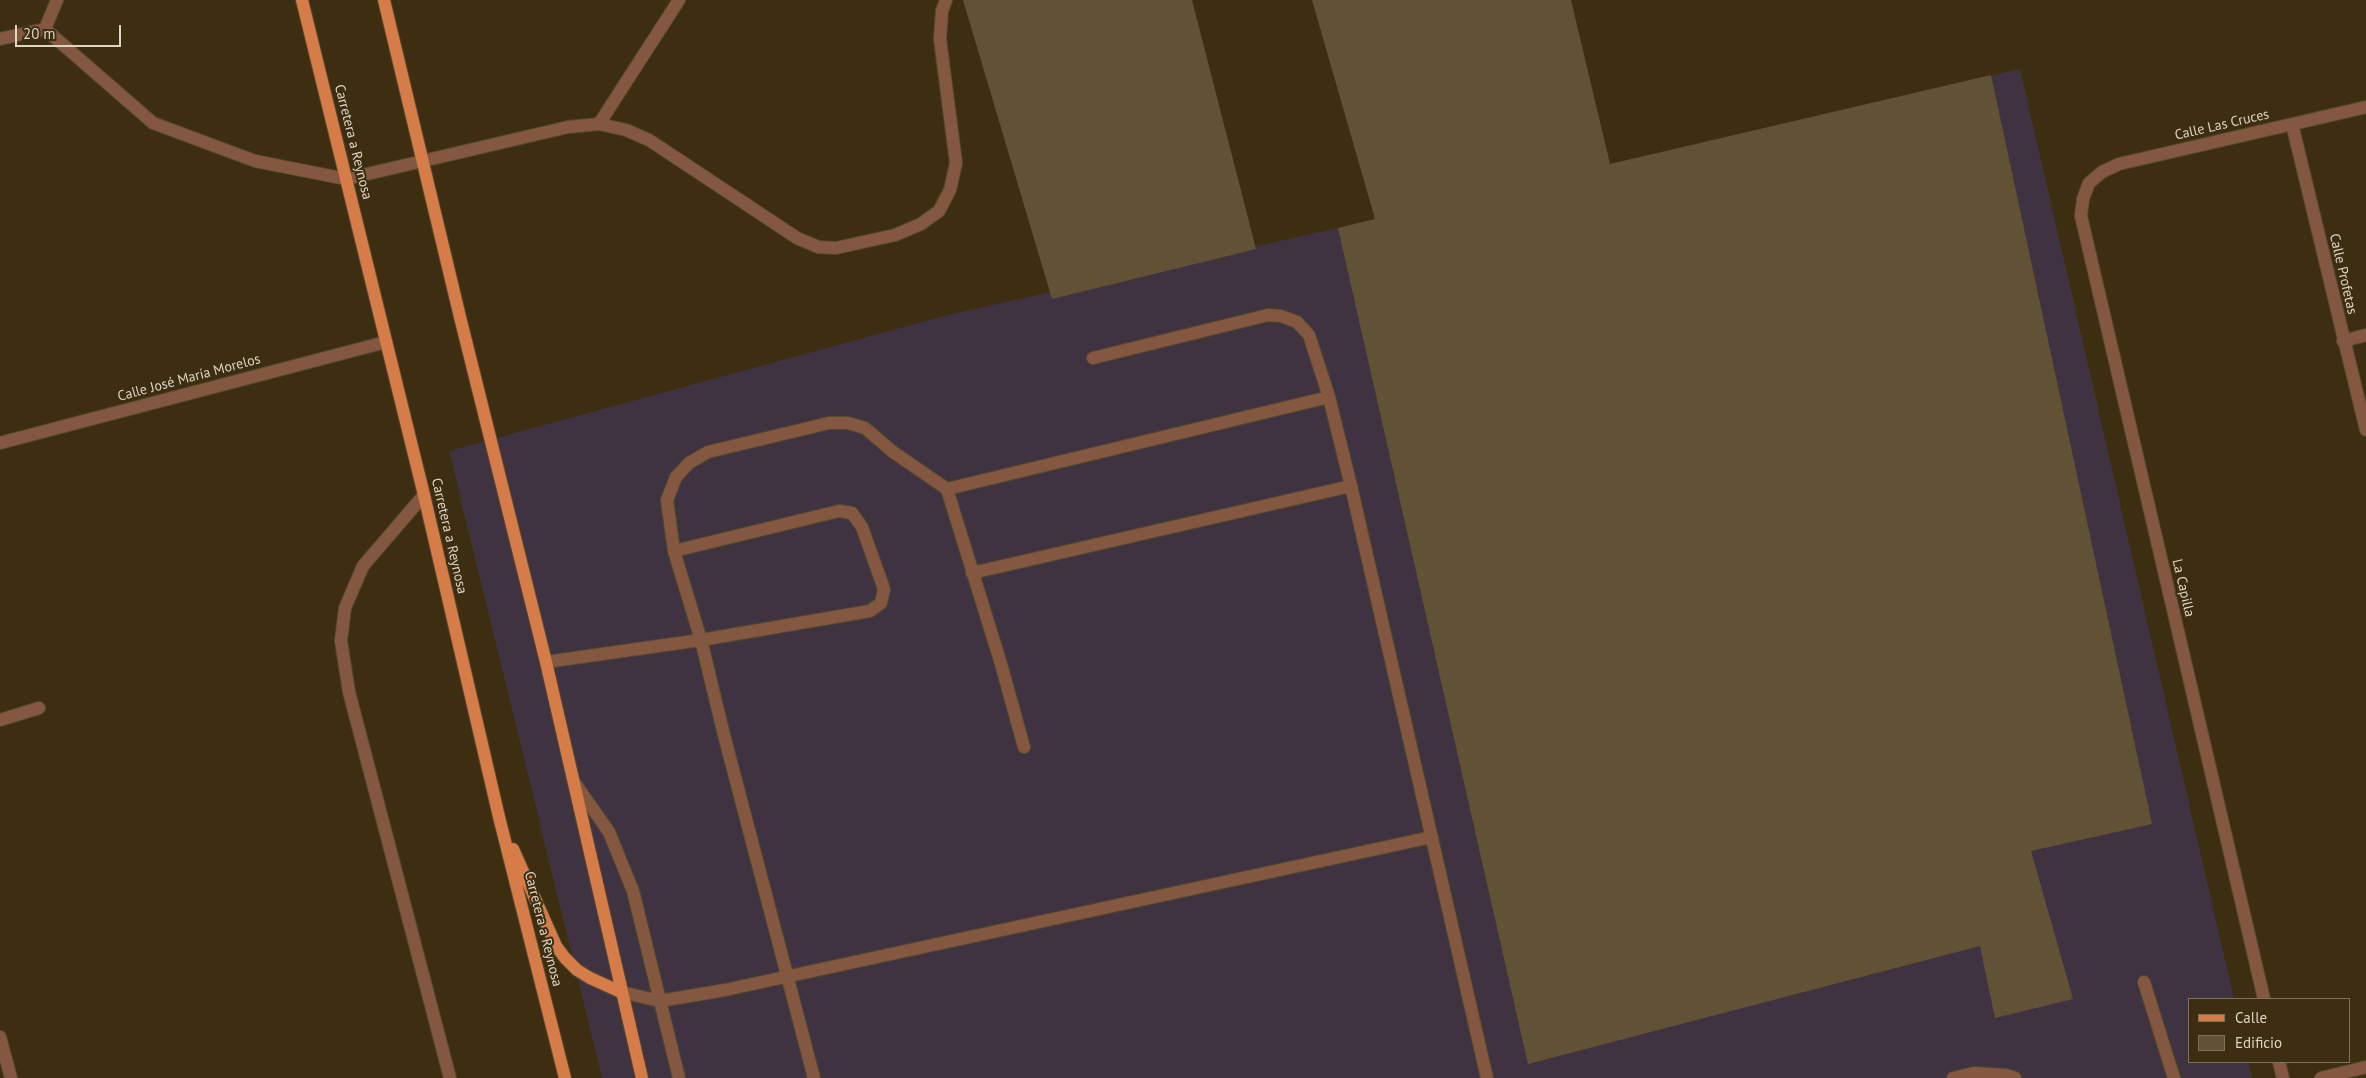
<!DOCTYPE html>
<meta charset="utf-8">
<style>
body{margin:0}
#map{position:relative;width:2366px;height:1078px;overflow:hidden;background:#3d2e11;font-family:"PT Sans",sans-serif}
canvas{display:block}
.legend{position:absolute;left:2188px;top:998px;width:162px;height:65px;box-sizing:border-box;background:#3d2e11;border:1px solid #7d7159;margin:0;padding:6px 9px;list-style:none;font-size:15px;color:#ded5c5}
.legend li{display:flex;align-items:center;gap:10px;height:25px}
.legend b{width:25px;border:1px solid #7d7159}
.scale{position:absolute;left:15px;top:25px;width:106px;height:22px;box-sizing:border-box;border:2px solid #ded5c5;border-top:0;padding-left:6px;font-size:15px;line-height:18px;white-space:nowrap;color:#ded5c5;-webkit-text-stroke:4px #3d2e11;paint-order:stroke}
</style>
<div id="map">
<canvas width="2366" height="1078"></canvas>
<ul class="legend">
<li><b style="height:6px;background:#d67c48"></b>Calle</li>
<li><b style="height:14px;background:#625235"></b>Edificio</li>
</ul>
<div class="scale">20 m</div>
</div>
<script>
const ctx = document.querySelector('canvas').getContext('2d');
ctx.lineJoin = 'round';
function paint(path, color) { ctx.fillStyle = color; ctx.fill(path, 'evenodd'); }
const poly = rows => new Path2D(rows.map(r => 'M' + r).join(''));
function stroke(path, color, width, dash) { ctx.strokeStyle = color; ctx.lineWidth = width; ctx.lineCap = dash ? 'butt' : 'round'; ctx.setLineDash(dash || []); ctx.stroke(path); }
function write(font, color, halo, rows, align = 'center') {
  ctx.font = font + ' "PT Sans",sans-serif'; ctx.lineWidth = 4; ctx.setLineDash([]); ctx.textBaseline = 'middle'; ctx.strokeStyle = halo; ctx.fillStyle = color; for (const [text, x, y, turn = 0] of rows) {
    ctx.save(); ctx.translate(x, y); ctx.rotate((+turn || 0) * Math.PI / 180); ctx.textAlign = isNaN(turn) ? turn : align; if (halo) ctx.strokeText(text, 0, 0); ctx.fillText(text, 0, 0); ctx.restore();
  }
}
paint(poly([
 [2020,69,2234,999,2190,999,2190,1062,2248,1062,2252,1078,602,1078,449,451,948,315,1338,228]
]), '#403341');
paint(poly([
 [963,0,1192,0,1256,249,1052,299],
 [1312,0,1571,0,1610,164,1991,75,2152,824,2031,851,2073,999,1995,1018,1980,946,1528,1064,1338,228,1375,219]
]), '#625235');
const minor = poly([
 [45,29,153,123,255,161,346,179,568,127,599,124,626,130,649,140,797,238,818,247,836,248,895,235,921,224,939,211,950,190,956,163,940,39,942,11,946,0],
 [45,29,57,0],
 [0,39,45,29],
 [599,124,679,0],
 [2292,124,2366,430],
 [2343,341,2366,335],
 [1093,358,1268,315,1281,316,1297,322,1309,335,1329,397,1351,486,1487,1078],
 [0,443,386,342],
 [947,489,1329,397],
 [424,495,363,566,345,608,341,641,349,692,450,1078],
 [674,551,667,500,676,477,689,463,708,452,829,423,848,423,865,428,893,452,947,489,1001,664,1024,747],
 [972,573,1351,486],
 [546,662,701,640,870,611,881,603,884,589,862,527,852,513,839,511,674,551,701,640,724,735,814,1078],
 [0,720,39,708],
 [574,782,609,832,633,891,679,1078],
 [2144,982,2174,1078],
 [621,992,660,1001,725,990,1432,837],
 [2264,999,2081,216,2083,199,2089,183,2102,172,2119,164,2366,107],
 [0,1037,11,1078],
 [2279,1062,2283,1078],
 [1953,1078,1974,1073,2006,1075,2015,1078],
 [2321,1078,2366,1067]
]);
const major = poly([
 [302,0,424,495,499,817,565,1078],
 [384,0,460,317,546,662,642,1078],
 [513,849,556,946,565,958,577,970,590,978,621,992]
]);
stroke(minor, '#57492e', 14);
stroke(major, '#57492e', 14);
stroke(minor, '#845840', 12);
stroke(major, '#d67c48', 12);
write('14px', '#ded5c5', '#3d2e11', [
 ["Calle Las Cruces",2222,125,-13],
 ["Carretera a Reynosa",353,142,76],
 ["Calle Profetas",2343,274,77],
 ["Calle José María Morelos",189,378,-15],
 ["Carretera a Reynosa",449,536,77],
 ["La Capilla",2183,588,77],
 ["Carretera a Reynosa",543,929,76]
]);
</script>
